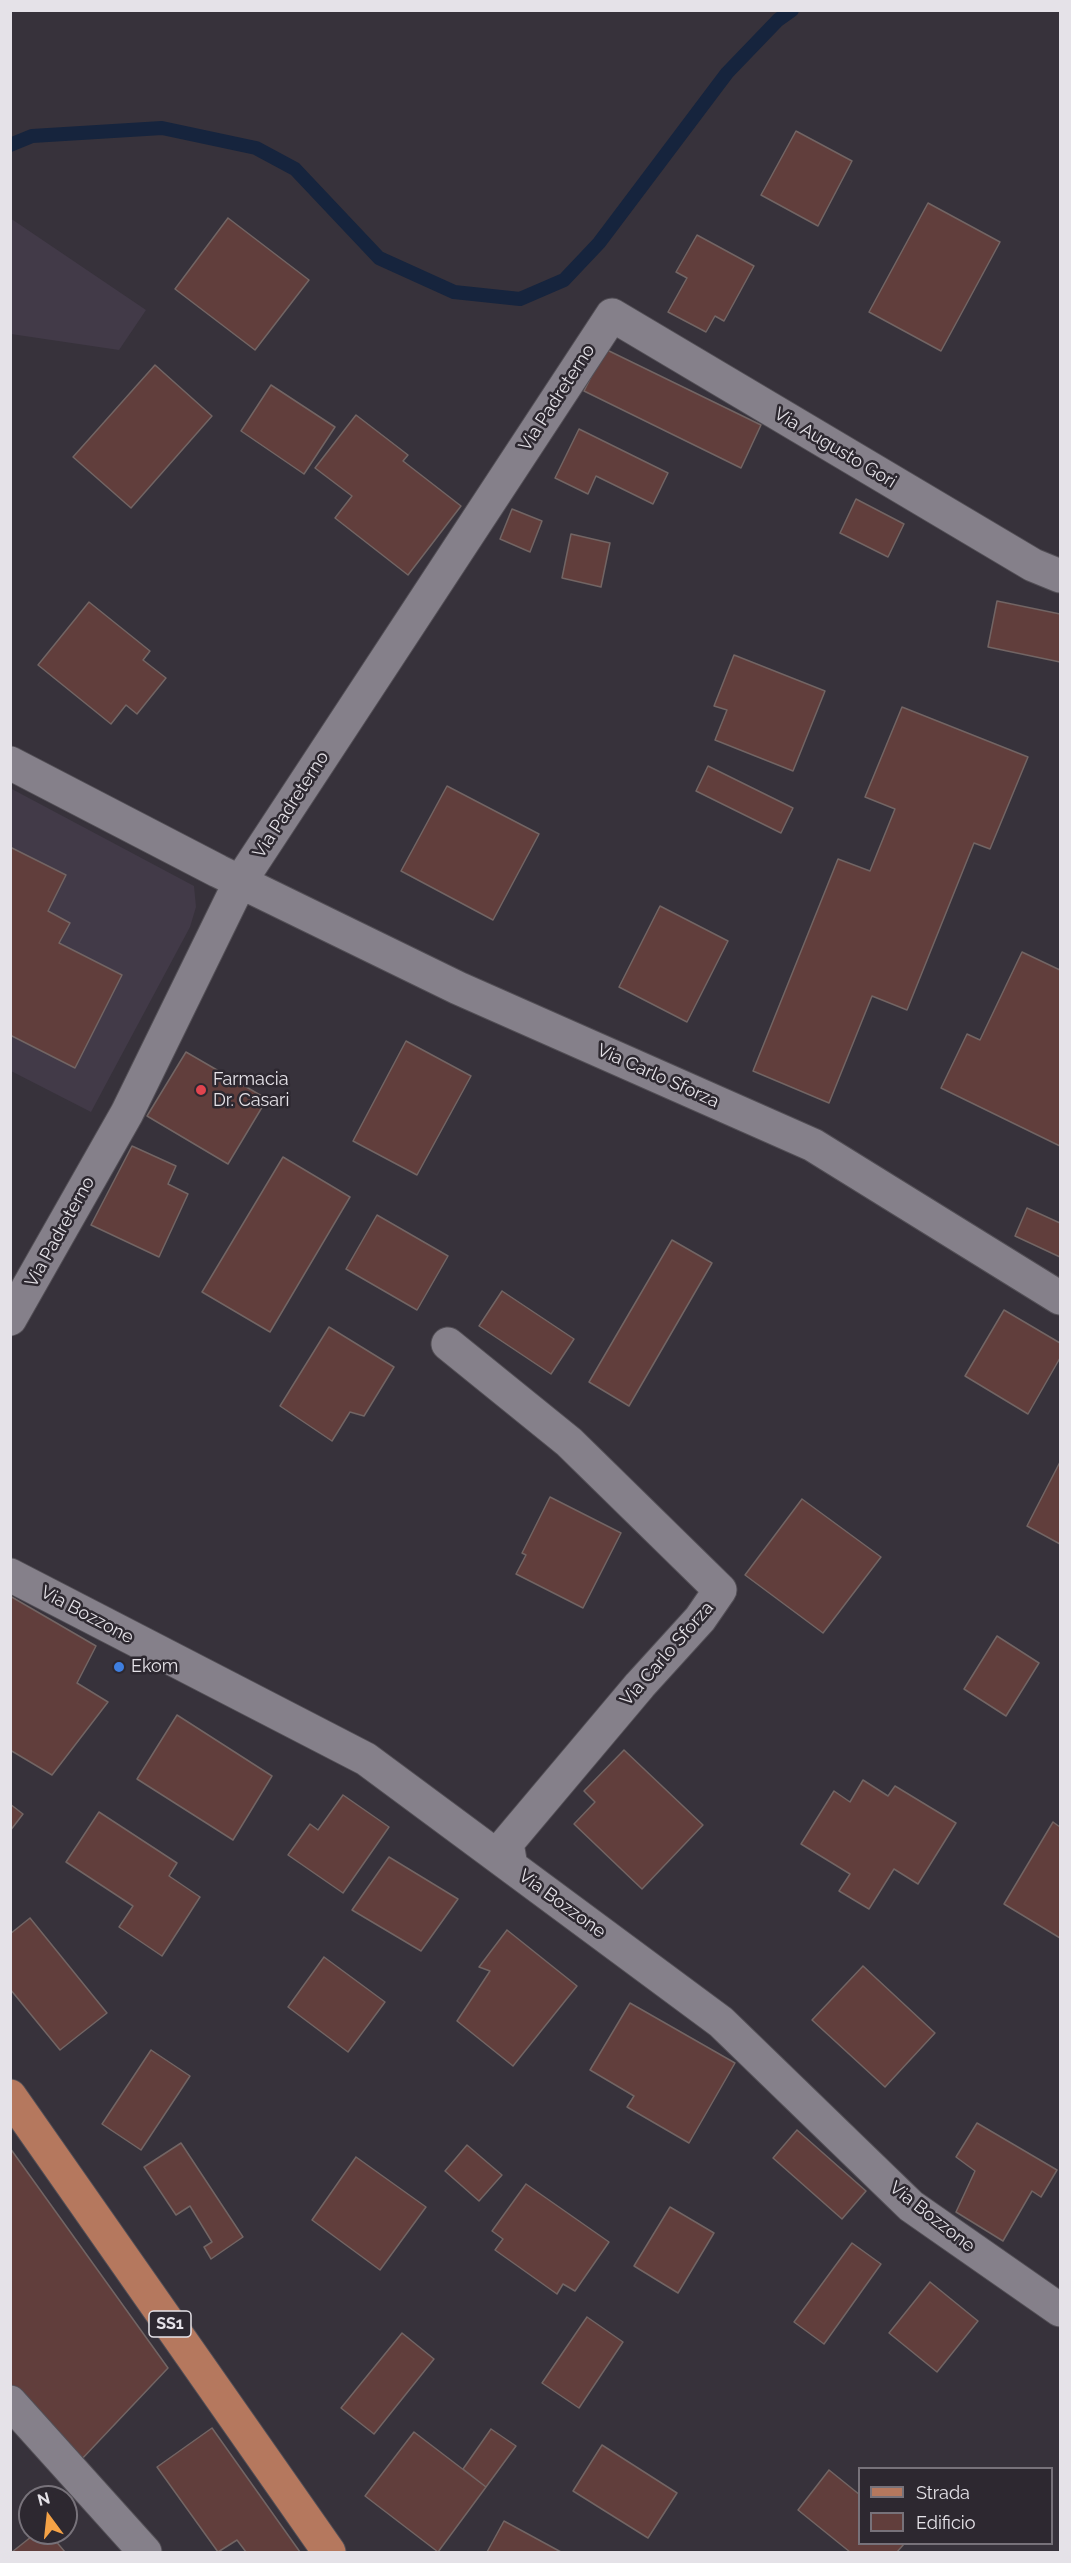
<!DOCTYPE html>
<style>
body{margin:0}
#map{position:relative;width:1071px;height:2563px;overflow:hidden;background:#37323b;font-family:Raleway,sans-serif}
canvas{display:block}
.frame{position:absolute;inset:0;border:12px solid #e5e2e8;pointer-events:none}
.legend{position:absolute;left:858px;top:2467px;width:195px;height:78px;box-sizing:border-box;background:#2d2830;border:2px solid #77727a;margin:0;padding:8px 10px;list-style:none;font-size:18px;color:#e5e2e8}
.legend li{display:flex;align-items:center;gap:12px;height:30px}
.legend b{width:30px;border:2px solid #77727a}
.north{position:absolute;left:18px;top:2485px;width:60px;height:60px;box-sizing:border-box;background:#2d2830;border:2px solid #77727a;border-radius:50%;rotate:345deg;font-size:16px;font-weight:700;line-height:24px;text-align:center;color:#e5e2e8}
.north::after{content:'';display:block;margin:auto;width:21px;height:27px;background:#f5a246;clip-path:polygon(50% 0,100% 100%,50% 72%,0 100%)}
</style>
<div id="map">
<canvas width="1071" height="2563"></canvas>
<div class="frame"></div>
<ul class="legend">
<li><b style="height:8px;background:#b5785e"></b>Strada</li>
<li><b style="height:16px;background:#613e3c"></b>Edificio</li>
</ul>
<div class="north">N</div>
</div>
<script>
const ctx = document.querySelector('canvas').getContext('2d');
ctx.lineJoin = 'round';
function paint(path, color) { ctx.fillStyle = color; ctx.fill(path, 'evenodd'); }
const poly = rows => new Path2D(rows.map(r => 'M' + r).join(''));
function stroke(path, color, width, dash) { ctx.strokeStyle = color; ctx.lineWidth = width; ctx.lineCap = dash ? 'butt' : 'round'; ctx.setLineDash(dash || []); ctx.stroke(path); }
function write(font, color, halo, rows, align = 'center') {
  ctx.font = font + ' Raleway,sans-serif'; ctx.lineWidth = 5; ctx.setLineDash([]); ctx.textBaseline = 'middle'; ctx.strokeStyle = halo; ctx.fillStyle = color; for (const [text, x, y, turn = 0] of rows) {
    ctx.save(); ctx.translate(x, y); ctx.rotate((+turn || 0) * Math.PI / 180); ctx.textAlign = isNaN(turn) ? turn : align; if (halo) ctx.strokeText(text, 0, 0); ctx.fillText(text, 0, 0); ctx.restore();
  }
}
paint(poly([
 [10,218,146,310,119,350,11,334],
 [10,788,194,886,196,907,190,927,91,1112,11,1071]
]), '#423a48');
stroke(poly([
 [10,145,32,136,162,128,256,148,295,169,379,258,454,292,520,299,564,280,599,243,727,73,778,20,792,10]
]), '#16243d', 14);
const building = poly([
 [796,131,852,161,818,226,761,195,796,131],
 [928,203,1000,242,941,351,869,312,928,203],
 [228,218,309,280,255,350,175,289,228,218],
 [697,235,754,266,724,321,715,316,706,332,668,312,687,278,676,272,697,235],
 [605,349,761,425,741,468,584,391,605,349],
 [155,365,212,416,131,508,73,457,155,365],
 [271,385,335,427,304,474,241,431,271,385],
 [356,415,408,455,403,461,461,506,408,575,335,518,352,496,315,468,356,415],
 [579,429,668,473,653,504,596,476,588,494,555,478,579,429],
 [856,499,904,524,888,557,840,533,856,499],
 [512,509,542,521,530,552,500,539,512,509],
 [571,534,610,543,601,587,562,578,571,534],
 [997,601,1060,614,1060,662,988,647,997,601],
 [89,602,150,651,143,660,166,678,137,714,126,705,111,724,38,665,89,602],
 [734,655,825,691,793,771,715,740,727,710,714,706,734,655],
 [902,707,1028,757,990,849,974,843,907,1010,872,996,829,1103,753,1071,838,859,870,871,895,809,865,797,902,707],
 [708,766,793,808,781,833,696,791,708,766],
 [447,786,539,834,493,920,401,871,447,786],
 [10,847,66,875,48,911,70,923,59,943,122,975,75,1068,10,1035,10,847],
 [660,906,728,941,687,1022,619,987,660,906],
 [1022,952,1060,970,1060,1146,941,1088,967,1034,980,1040,1022,952],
 [406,1041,471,1076,417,1175,353,1141,406,1041],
 [186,1052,267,1099,228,1164,147,1116,186,1052],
 [132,1146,176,1166,168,1184,188,1194,159,1257,91,1225,132,1146],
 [283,1157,350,1197,270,1332,202,1292,283,1157],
 [1027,1208,1060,1223,1060,1257,1015,1236,1027,1208],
 [377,1215,448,1256,417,1310,346,1269,377,1215],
 [672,1240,712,1263,629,1406,589,1382,672,1240],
 [502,1291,574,1339,551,1374,479,1326,502,1291],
 [1004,1310,1060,1343,1060,1358,1028,1414,965,1376,1004,1310],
 [329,1327,394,1367,364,1416,350,1412,332,1441,280,1406,329,1327],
 [1060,1462,1060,1544,1027,1526,1060,1462],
 [550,1497,621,1533,583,1608,516,1574,526,1555,522,1553,550,1497],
 [802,1499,881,1557,823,1633,745,1575,802,1499],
 [10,1596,96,1646,77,1683,108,1702,52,1775,10,1750,10,1596],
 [997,1636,1039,1663,1006,1716,964,1689,997,1636],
 [177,1715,272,1776,233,1840,137,1779,177,1715],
 [624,1750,703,1825,642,1889,574,1824,595,1802,584,1791,624,1750],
 [863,1780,888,1796,895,1786,956,1823,918,1884,894,1869,869,1909,839,1891,850,1874,801,1844,834,1791,850,1802,863,1780],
 [343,1795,389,1827,343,1893,288,1855,310,1824,318,1830,343,1795],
 [10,1804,23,1814,10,1831,10,1804],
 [99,1812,177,1863,169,1876,200,1897,162,1956,119,1927,133,1906,66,1862,99,1812],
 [1053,1822,1060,1827,1060,1938,1004,1904,1053,1822],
 [389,1857,458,1899,421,1951,352,1910,389,1857],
 [30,1918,107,2013,60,2050,10,1989,10,1934,30,1918],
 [507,1930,577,1986,513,2066,457,2021,490,1971,479,1967,507,1930],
 [324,1957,385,2002,348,2052,288,2007,324,1957],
 [863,1966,935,2033,885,2087,812,2020,863,1966],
 [630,2003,735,2063,689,2143,627,2107,634,2096,590,2070,630,2003],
 [151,2050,190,2076,141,2150,102,2124,151,2050],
 [977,2123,1057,2170,1041,2197,1032,2191,1003,2241,956,2212,975,2171,956,2157,977,2123],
 [797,2130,866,2191,842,2219,773,2158,797,2130],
 [181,2143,243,2237,211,2259,204,2247,212,2242,190,2206,176,2215,144,2167,181,2143],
 [467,2145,502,2175,479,2201,445,2171,467,2145],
 [10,2148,168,2368,80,2461,10,2386,10,2148],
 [356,2157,426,2207,380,2270,312,2220,356,2157],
 [526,2184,609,2242,575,2291,563,2284,557,2294,495,2250,503,2239,492,2231,526,2184],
 [670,2207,714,2233,678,2293,634,2266,670,2207],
 [852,2243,881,2264,824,2344,794,2322,852,2243],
 [930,2282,978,2321,937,2372,889,2333,930,2282],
 [587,2317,623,2342,579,2408,542,2383,587,2317],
 [402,2333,434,2359,374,2434,341,2408,402,2333],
 [212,2428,300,2552,246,2552,237,2540,218,2552,157,2467,212,2428],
 [491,2429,516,2446,486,2487,463,2469,491,2429],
 [414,2432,486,2487,438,2552,365,2496,414,2432],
 [602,2445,677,2493,648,2538,573,2491,602,2445],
 [829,2470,860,2495,860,2544,904,2544,897,2552,850,2552,798,2510,829,2470],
 [504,2521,561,2552,487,2552,504,2521],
 [36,2533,49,2533,65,2552,12,2552,36,2533]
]);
paint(building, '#613e3c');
stroke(building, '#726564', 1.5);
const minor = poly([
 [10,763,218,871,458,988,813,1145,1060,1298],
 [10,1319,127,1113,240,882,612,315,1033,565,1060,576],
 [448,1344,569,1442,720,1590,700,1619,640,1685,507,1843,511,1866],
 [10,1575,366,1759,721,2022,911,2206,1060,2310],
 [10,2402,145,2552]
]);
const primary = poly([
 [10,2096,329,2552]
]);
stroke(minor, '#524e55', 35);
stroke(primary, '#524e55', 35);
stroke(minor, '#85808a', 33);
stroke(primary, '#b5785e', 33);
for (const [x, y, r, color] of [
 [201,1090,6,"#e0444e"],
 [119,1667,6,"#3f7fe0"]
]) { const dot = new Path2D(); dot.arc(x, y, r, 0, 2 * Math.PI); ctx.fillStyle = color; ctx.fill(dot); stroke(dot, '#2d2830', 2); }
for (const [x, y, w] of [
 [170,2324,42]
]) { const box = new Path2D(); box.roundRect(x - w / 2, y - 13, w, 26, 4.5); ctx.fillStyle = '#2d2830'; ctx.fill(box); stroke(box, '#e5e2e8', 1.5); }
write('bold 16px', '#e5e2e8', null, [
 ["SS1",170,2324]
]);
write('18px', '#e5e2e8', '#2d2830', [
 ["Via Padreterno",557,398,-57],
 ["Via Augusto Gori",835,448,31],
 ["Via Padreterno",291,805,-57],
 ["Via Carlo Sforza",658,1076,24],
 ["Via Padreterno",60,1232,-61],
 ["Via Bozzone",87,1615,28],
 ["Via Carlo Sforza",667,1654,-49],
 ["Via Bozzone",562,1904,36],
 ["Via Bozzone",932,2217,38]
]);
write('18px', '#e5e2e8', '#2d2830', [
 ["Farmacia",213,1080],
 ["Dr. Casari",213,1101],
 ["Ekom",131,1667]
], 'left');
</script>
